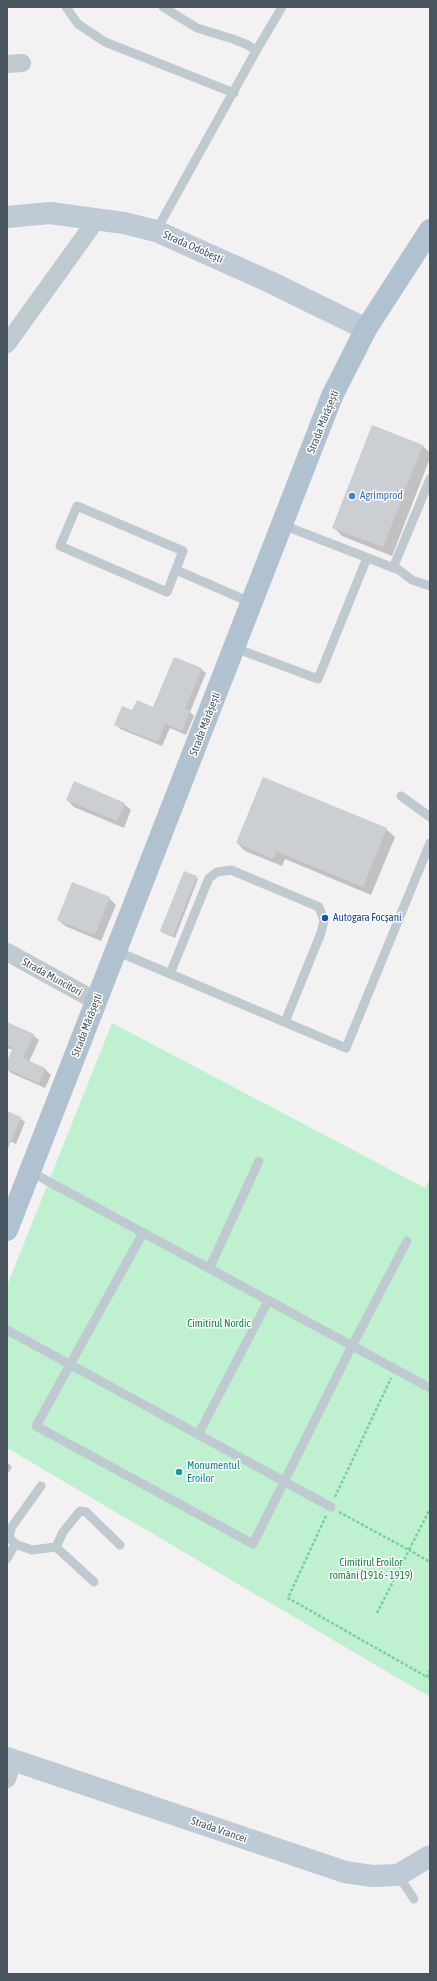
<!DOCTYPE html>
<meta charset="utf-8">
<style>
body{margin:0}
#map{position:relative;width:437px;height:1981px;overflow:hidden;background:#f3f1f1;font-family:"Asap Condensed",sans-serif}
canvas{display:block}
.frame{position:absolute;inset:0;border:8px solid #48555f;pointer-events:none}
</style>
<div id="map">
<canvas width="437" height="1981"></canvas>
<div class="frame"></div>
</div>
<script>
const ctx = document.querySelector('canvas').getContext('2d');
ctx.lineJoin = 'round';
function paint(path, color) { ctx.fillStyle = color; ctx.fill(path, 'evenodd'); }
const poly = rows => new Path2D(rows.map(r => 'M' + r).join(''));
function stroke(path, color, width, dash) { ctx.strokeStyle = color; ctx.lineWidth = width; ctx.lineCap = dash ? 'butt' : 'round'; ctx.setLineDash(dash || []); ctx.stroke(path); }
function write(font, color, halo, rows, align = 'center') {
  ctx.font = font + ' "Asap Condensed",sans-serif'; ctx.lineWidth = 3; ctx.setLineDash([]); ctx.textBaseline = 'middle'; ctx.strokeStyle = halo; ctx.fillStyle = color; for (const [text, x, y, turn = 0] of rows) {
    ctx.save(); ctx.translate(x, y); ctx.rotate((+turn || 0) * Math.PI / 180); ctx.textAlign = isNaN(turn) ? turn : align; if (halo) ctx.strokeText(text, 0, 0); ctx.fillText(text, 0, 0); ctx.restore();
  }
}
paint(poly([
 [112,1023,425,1188,430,1179,430,1697,7,1448,7,1286]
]), '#bff1d0');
paint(poly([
 [373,426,423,446,430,453,430,458,392,556,342,536,333,527],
 [201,669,206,673,190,712,194,716,186,735,170,728,162,746,120,729,116,724,133,712,154,708],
 [67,800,124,804,131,810,124,828,74,807],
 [386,829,395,837,371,895,285,859,282,866,245,851,237,843],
 [196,877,198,879,175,938,163,933,161,931],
 [109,898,116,905,101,941,65,926,58,920],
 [7,1023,33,1035,39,1040,29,1062,45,1069,51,1075,45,1088,11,1073,7,1069,7,1064,13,1050,7,1048],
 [7,1112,20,1118,25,1122,16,1144,7,1140],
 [7,1462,12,1467,7,1475]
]), '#0003');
paint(poly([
 [372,425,423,445,383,547,332,528],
 [174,657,202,668,185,709,190,711,182,731,165,724,158,742,114,725,122,706,132,710,137,700,153,707],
 [263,777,387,828,363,887,276,851,273,859,236,843],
 [74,781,125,803,117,821,66,800],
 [184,871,197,876,173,936,160,931],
 [72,882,110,897,95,935,57,920],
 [7,1022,34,1034,23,1058,45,1068,39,1083,7,1069,7,1061,13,1048,7,1045],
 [7,1111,21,1117,8,1149,7,1149]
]), '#cbced3');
stroke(poly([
 [335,1497,391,1378],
 [339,1512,409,1550,430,1509],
 [326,1516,288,1598,427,1677],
 [377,1613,409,1550,430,1562],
 [430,1670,427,1677,430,1679]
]), '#76d09f', 2.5, [3, 2]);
stroke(poly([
 [66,7,78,24,105,42,234,93],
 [256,51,282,7],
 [156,231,256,51,248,45,233,39,197,28,163,7],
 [77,506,183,551,167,592,60,546,77,506],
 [283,525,399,570,412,580,430,586],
 [393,568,430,479],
 [176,570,252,603],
 [235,648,318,679,367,558],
 [401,796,430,817],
 [116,951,346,1048,430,843],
 [170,974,209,878,217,872,231,870,319,907,324,920,321,933,285,1022],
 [31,1172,430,1388],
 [143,1233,36,1426,253,1544,352,1346,407,1241],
 [209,1269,259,1161],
 [7,1330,331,1507],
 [198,1435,268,1301],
 [41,1486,11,1528,9,1537,15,1544,32,1550,56,1547,63,1532,80,1511,86,1512,120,1545],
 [56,1547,94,1582],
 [7,1559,15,1544],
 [398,1875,414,1899]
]), '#bec9d0', 9);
stroke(poly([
 [7,64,22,63],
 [7,344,97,219],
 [7,952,96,1001],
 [7,1779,13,1760]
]), '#bec9d0', 18);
stroke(poly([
 [7,217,50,213,124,223,156,231,270,282,366,329],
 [7,1758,345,1872,372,1876,398,1875,430,1856]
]), '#becad5', 22);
stroke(poly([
 [7,1230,332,396,366,329,430,230]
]), '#b0c2d0', 22);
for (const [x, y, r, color] of [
 [352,496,4,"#3f7fe0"],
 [325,918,4,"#1a4fb4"],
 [179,1472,4,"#0f9aa8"]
]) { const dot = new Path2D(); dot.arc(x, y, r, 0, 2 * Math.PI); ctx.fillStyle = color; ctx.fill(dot); stroke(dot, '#fff', 1.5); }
write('11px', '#48555f', '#fff', [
 ["Strada Odobești",193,247,24],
 ["Strada Mărășești",323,422,-68],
 ["Strada Mărășești",205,724,-69],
 ["Strada Muncitori",52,977,29],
 ["Strada Mărășești",87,1025,-69],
 ["Strada Vrancei",219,1830,19]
]);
write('11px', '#366cbe', '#fff', [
 ["Agrimprod",360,496]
], 'left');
write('11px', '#164399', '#fff', [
 ["Autogara Focșani",333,918]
], 'left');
write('11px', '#158447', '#fff', [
 ["Cimitirul Nordic",219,1324],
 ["Cimitirul Eroilor",371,1563],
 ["români (1916 - 1919)",371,1576]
]);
write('11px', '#0d838f', '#fff', [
 ["Monumentul",187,1466],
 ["Eroilor",187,1479]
], 'left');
</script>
